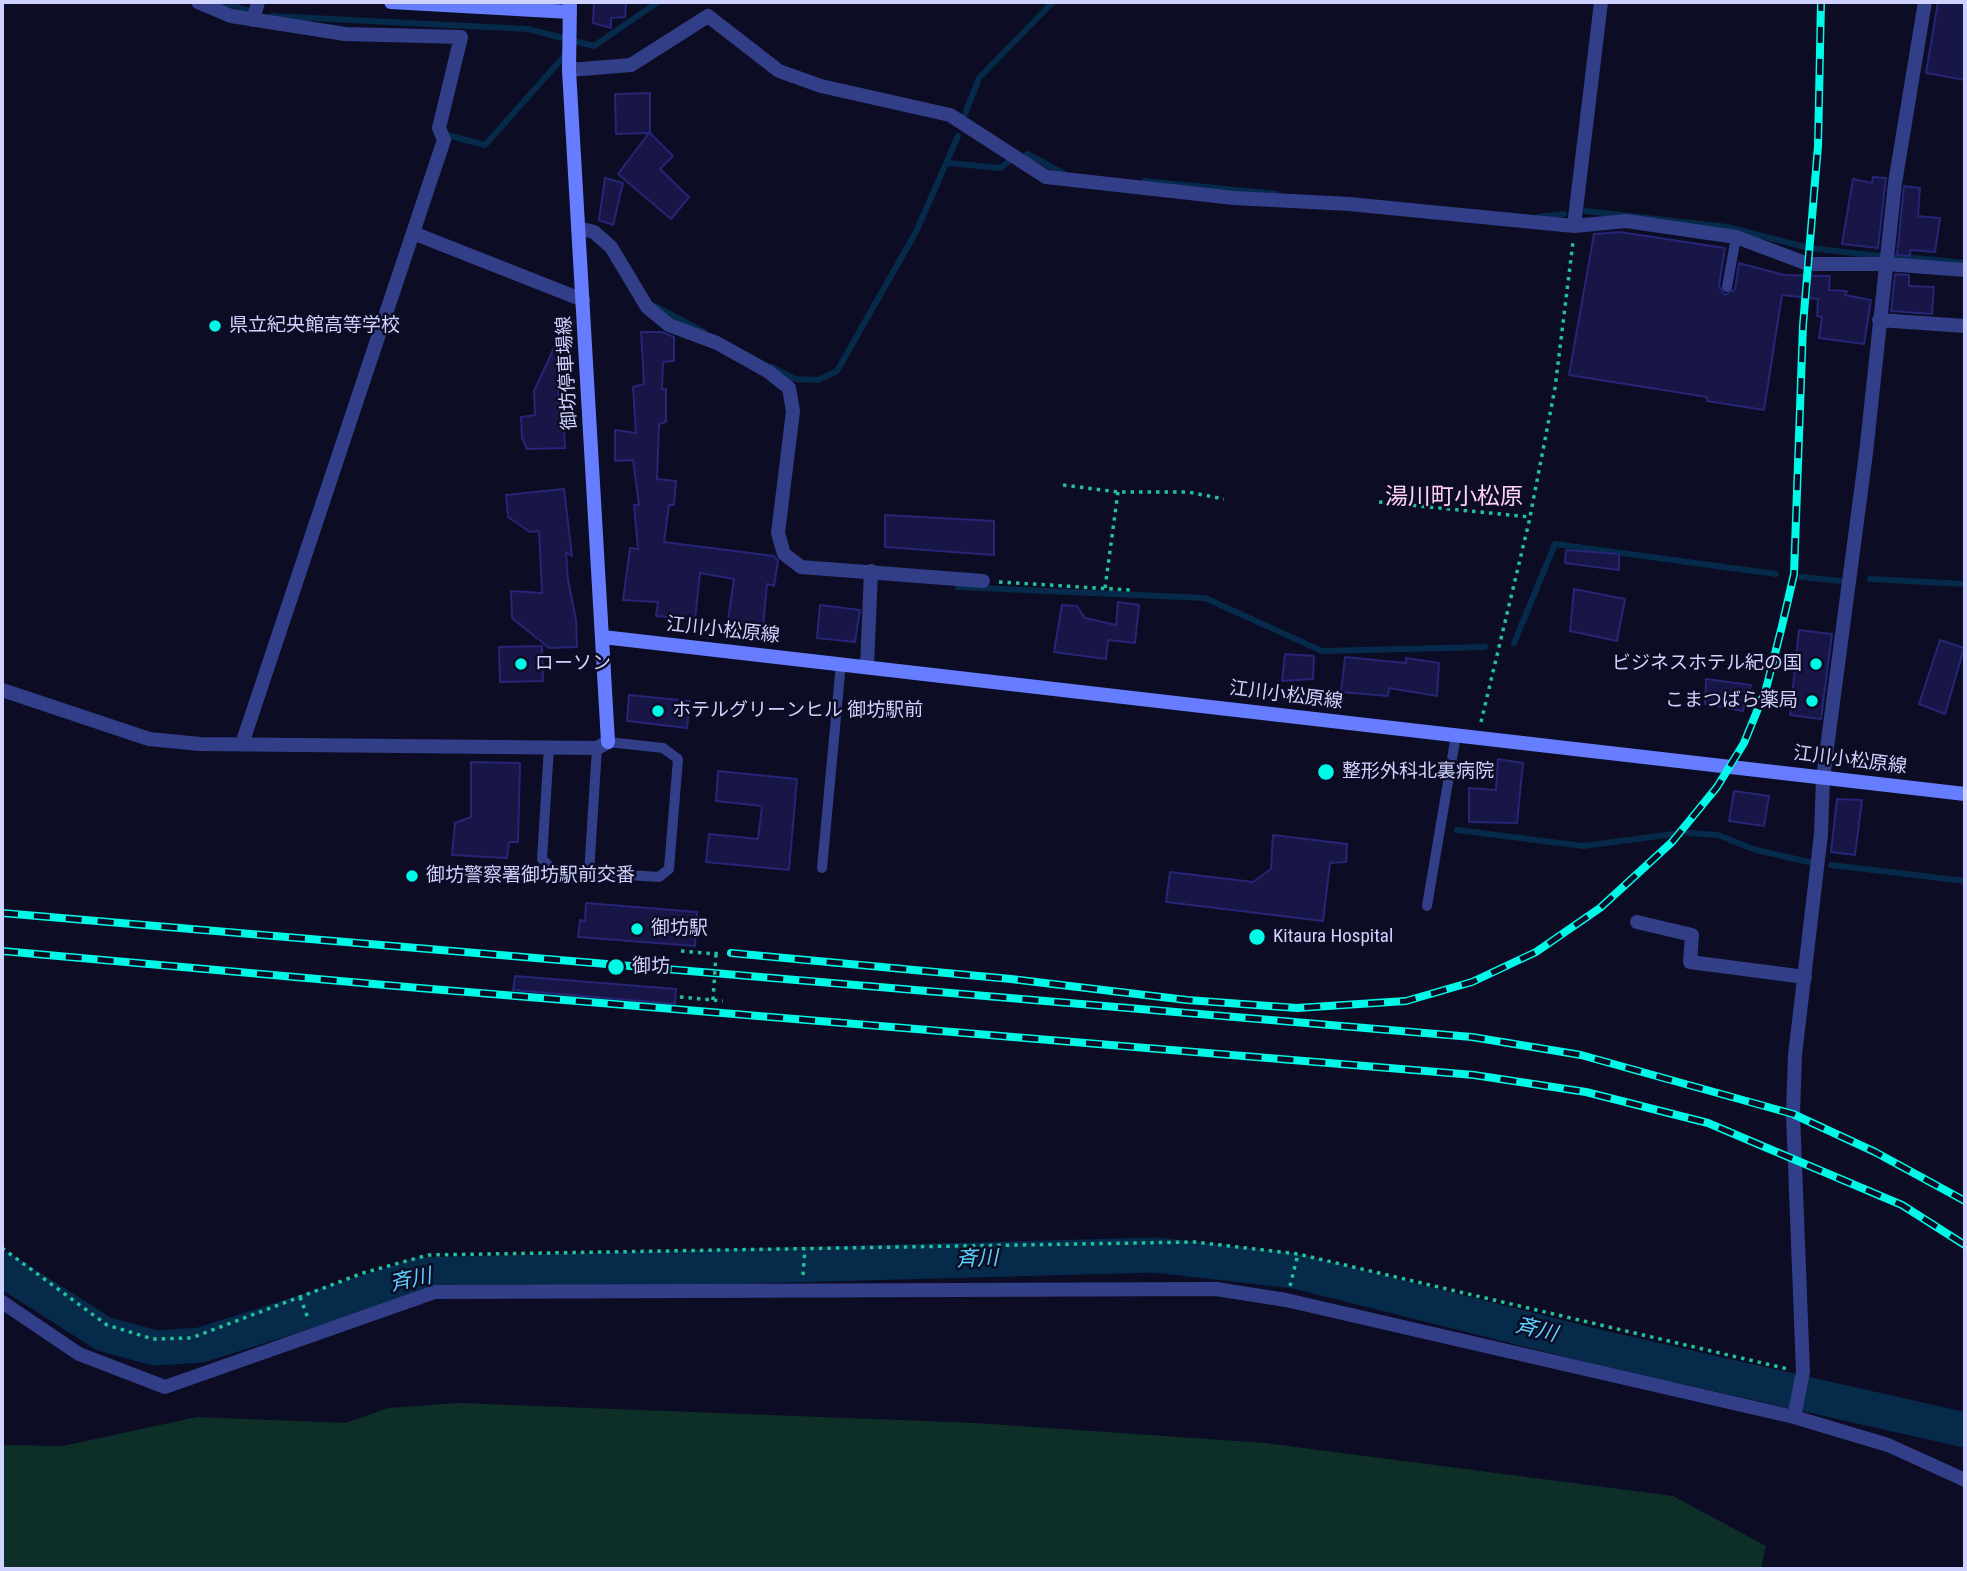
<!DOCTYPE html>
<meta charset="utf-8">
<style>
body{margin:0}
#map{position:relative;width:1967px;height:1571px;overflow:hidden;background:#0c0c24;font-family:"Roboto Condensed",sans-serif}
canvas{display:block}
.frame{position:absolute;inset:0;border:4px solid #cfd2ff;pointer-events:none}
</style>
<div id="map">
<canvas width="1967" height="1571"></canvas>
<div class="frame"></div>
</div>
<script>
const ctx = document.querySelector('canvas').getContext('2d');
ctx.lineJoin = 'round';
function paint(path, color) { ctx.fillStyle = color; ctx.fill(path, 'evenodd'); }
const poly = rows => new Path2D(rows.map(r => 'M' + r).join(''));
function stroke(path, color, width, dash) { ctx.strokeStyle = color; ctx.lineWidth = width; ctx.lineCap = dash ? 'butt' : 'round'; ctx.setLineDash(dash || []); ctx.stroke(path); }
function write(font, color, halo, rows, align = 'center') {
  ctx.font = font + ' "Roboto Condensed","Noto Sans JP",sans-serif'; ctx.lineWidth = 5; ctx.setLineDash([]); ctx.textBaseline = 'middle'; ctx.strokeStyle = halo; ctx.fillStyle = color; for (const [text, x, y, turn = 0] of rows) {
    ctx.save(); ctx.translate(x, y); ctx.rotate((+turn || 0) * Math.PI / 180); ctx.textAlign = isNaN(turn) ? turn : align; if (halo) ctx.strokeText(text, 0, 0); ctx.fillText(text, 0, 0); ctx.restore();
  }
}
paint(poly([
 [459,1403,976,1423,1265,1443,1673,1496,1766,1546,1761,1569,2,1569,2,1445,63,1446,197,1417,346,1423,388,1408]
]), '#0e2f28');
stroke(poly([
 [223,2,255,13],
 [272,16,528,29,594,46,658,2],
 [965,114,979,78,1053,2],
 [447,135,485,145,567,53],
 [1027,154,1063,173],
 [948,163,1001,168,1010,160],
 [1144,181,1276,194],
 [1586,211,1727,227,1809,248,1880,256],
 [1538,217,1564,214],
 [1895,256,1965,263],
 [655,306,704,332],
 [772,367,795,379,818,380,837,371,916,232,958,136],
 [1801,577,1840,581],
 [1870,579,1965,584],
 [958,587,1205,598,1322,651,1485,647],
 [1514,643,1555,544,1776,574],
 [1457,830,1583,846,1674,834],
 [1688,833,1718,835,1756,850,1809,862],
 [1831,865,1965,881]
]), '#062a49', 6);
stroke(poly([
 [2,1269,104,1334,155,1348,201,1345,421,1275,1156,1255,1295,1271,1598,1347,1965,1430]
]), '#062a49', 35);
const building = poly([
 [594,2,626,2,625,17,611,18,611,28,593,23,594,2],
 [1938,2,1965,2,1965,80,1926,73,1938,2],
 [650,93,650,133,673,156,660,169,689,197,671,219,618,174,649,133,616,134,615,94,650,93],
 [1873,177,1886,178,1878,248,1842,244,1853,179,1872,183,1873,177],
 [605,178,623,183,613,225,599,220,605,178],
 [1904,186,1920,188,1918,216,1940,218,1935,252,1910,250,1910,256,1897,255,1904,186],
 [1620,232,1725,248,1719,286,1725,295,1735,289,1739,263,1784,275,1830,276,1829,290,1847,291,1845,295,1871,300,1864,344,1819,338,1822,317,1817,316,1818,299,1782,295,1764,410,1707,401,1707,397,1569,375,1594,234,1620,232],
 [1895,274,1909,275,1909,286,1934,287,1932,314,1891,311,1895,274],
 [641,332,662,332,674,337,674,361,663,362,662,389,666,389,666,422,659,424,657,479,676,481,674,505,669,505,664,542,774,556,778,561,774,586,767,584,763,628,728,620,734,579,700,573,695,619,656,616,658,602,623,600,630,548,638,549,634,505,639,505,633,460,615,461,615,430,636,433,633,387,644,384,641,332],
 [559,337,558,413,563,413,565,448,527,449,522,438,521,417,535,415,534,391,559,337],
 [564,489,572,556,566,552,568,580,576,620,577,647,549,648,512,618,511,591,542,593,539,531,530,532,508,517,506,495,564,489],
 [885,515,994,521,994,555,885,547,885,515],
 [1566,550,1619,554,1619,570,1565,563,1566,550],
 [1574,589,1625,599,1617,641,1570,631,1574,589],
 [1118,602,1139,605,1135,643,1108,640,1106,659,1054,652,1062,605,1077,606,1085,618,1116,625,1118,602],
 [820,605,860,610,855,642,817,638,820,605],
 [1799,630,1832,634,1821,719,1790,715,1799,630],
 [1940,640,1964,648,1945,714,1919,704,1940,640],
 [542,646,543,681,500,682,499,647,542,646],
 [1285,654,1314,656,1313,679,1282,681,1285,654],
 [1345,657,1406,663,1406,658,1439,663,1437,696,1389,688,1388,696,1341,692,1345,657],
 [1706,679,1751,685,1743,711,1705,704,1706,679],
 [629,695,690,701,687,728,627,721,629,695],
 [1498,759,1523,763,1517,823,1469,822,1469,788,1496,790,1498,759],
 [471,762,520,763,518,842,509,842,507,858,452,855,455,823,471,817,471,762],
 [718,771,797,779,789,870,706,862,709,834,758,839,762,806,716,801,718,771],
 [1734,791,1769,796,1764,826,1729,821,1734,791],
 [1837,799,1862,800,1855,855,1831,852,1837,799],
 [1273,835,1347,844,1346,862,1330,863,1323,921,1166,902,1170,872,1253,882,1271,869,1273,835],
 [586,903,697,912,695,946,578,937,580,920,585,921,586,903],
 [515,976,676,989,675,1004,513,990,515,976]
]);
paint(building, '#171647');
stroke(building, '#272576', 2);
stroke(poly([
 [1063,485,1118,492,1188,492,1224,499],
 [1379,502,1530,517],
 [999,582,1130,590],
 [1105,588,1118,492],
 [1481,722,1529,522,1555,388,1573,242],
 [681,951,716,954,717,947],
 [680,997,723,1001],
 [2,1248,107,1325,153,1339,191,1338,363,1273,428,1255,1195,1242,1298,1254,1788,1369],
 [803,1275,805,1249],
 [1290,1286,1298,1254],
 [300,1297,309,1321]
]), '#22c09b', 3.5, [3.5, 5]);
stroke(poly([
 [1727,287,1736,237],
 [549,747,542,859,553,870,659,877,669,869,678,759,663,748,608,742],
 [822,868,841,663],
 [589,873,597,748],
 [1427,906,1456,735]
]), '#323e88', 10);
stroke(poly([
 [198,2,231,16,345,34,461,37,439,128,444,140,242,744],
 [253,20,258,2],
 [569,70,631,65,708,16,779,71,821,86,950,115,1046,177,1234,198,1349,204,1574,226,1626,221,1736,237,1808,264,1887,264,1965,270],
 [1574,226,1601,2],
 [578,228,594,232,611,247,647,307,669,325,717,343,769,372,789,388,793,411,778,533,784,554,801,567,983,581],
 [413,233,583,300],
 [1879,320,1965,326],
 [867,667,871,571],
 [1637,922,1692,935,1690,962,1805,977],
 [2,1302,79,1354,165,1387,435,1292,1216,1289,1286,1300,1794,1417,1888,1445,1965,1480],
 [1794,1417,1803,1372,1793,1114,1795,1055,1821,834,1823,778,1866,453,1895,183,1925,2]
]), '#323e88', 14);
stroke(poly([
 [2,690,149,739,200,744,597,748,608,742]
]), '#323e88', 14);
stroke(poly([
 [391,2,570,12],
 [570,2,569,70,608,742],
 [603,637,1965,794]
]), '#667dff', 14);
const rail = poly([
 [2,913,1472,1037,1581,1055,1793,1114,1875,1152,1965,1201],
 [2,951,419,988,1474,1075,1586,1092,1708,1123,1902,1205,1965,1245],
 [731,953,1011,979,1187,1000,1297,1008,1406,1001,1472,982,1536,952,1600,908,1672,842,1717,787,1744,743,1766,689,1782,626,1794,574,1803,325,1818,146,1821,2]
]);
stroke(rail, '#00fae8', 8);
stroke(rail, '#0c0c24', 5, [16]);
stroke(poly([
 [713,1000,716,954]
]), '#22c09b', 3.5, [3.5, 5]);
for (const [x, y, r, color] of [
 [215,326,7,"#00fae8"],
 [521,664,7,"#00fae8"],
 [1816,664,7,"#00fae8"],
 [1812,701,7,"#00fae8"],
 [658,711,7,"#00fae8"],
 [1326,772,9,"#00fae8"],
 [412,876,7,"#00fae8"],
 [637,929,7,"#00fae8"],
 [1257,937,9,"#00fae8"],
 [616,967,9,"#00fae8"]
]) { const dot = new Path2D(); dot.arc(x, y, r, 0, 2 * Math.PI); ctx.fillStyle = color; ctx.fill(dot); stroke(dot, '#0c0c24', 2.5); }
write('19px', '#cfd2ff', '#0c0c24', [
 ["県立紀央館高等学校",229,326],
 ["ローソン",535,664],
 ["ビジネスホテル紀の国",1802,664,"right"],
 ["こまつばら薬局",1798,701,"right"],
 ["ホテルグリーンヒル 御坊駅前",672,711],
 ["整形外科北裏病院",1342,772],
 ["御坊警察署御坊駅前交番",426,876],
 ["御坊駅",651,929],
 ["Kitaura Hospital",1273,937],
 ["御坊",632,967]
], 'left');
write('19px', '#cfd2ff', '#0c0c24', [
 ["御坊停車場線",568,373,-93],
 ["江川小松原線",723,631,6],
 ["江川小松原線",1286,696,7],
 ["江川小松原線",1850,761,7]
]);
write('italic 21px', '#5dd0ff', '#0c0c24', [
 ["斉川",977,1260,-2],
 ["斉川",411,1281,-12],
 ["斉川",1536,1331,14]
]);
write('23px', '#ffd1f6', '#0c0c24', [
 ["湯川町小松原",1454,498]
]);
</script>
